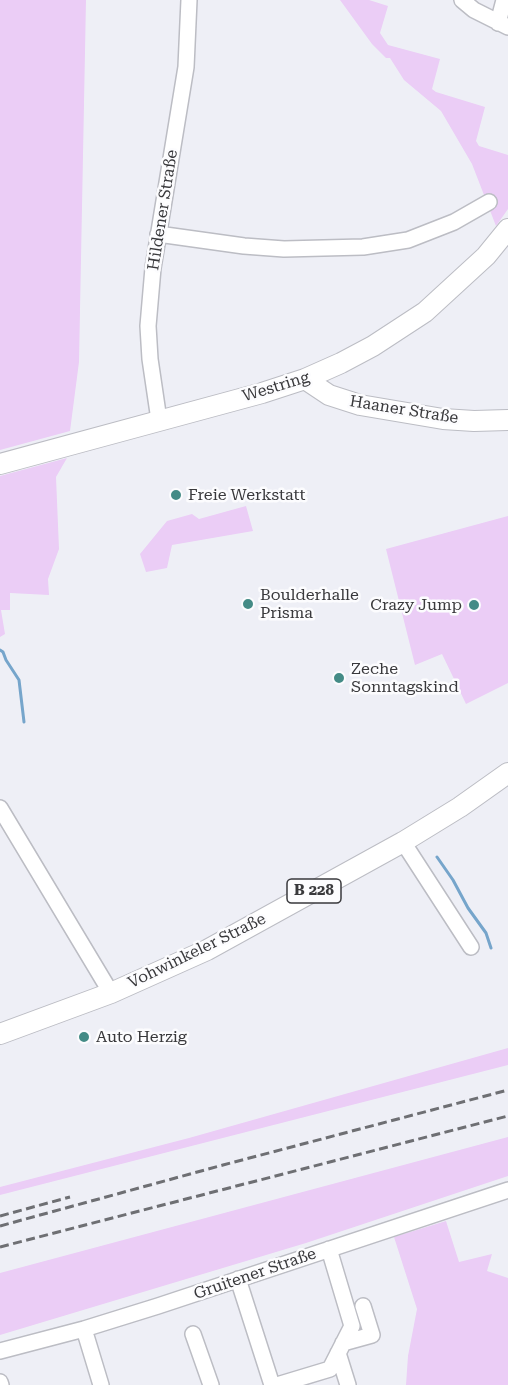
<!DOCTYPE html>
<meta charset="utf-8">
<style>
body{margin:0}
canvas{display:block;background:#eeeff6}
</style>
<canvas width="508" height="1385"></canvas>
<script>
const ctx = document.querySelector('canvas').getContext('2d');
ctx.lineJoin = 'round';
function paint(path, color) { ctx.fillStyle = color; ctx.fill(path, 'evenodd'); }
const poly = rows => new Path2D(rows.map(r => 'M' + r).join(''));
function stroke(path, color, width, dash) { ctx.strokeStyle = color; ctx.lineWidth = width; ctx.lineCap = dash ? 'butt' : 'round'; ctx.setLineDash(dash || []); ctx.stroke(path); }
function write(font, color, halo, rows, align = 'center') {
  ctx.font = font + ' "Roboto Serif",serif'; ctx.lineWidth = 5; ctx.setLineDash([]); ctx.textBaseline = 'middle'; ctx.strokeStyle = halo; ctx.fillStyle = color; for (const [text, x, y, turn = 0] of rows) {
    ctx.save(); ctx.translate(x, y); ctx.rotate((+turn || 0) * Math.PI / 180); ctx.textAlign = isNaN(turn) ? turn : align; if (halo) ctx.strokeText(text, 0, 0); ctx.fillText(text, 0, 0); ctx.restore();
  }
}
paint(poly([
 [0,0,86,0,79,362,70,431,0,450],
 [340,0,369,0,388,6,380,33,388,45,440,59,432,89,436,92,485,107,476,141,479,146,508,155,508,209,496,226,472,164,441,111,404,80,390,58,386,58,372,44],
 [67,458,56,477,59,549,48,579,49,595,10,593,10,610,1,610,5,634,0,637,0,476],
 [246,506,253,531,172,545,167,568,146,572,140,554,167,521,192,514,199,519],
 [508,516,508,683,466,704,442,654,415,665,386,549],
 [508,1048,508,1065,0,1195,0,1187,189,1138],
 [508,1137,508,1176,306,1243,0,1335,0,1273],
 [446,1221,459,1262,492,1254,487,1271,508,1278,508,1385,406,1385,408,1356,417,1309,394,1237]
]), '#ebcdf6');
stroke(poly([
 [0,650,3,652,6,660,19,680,24,722],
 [437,857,453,880,468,908,486,933,491,948]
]), '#76a5cb', 3);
const minor = poly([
 [462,0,474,10,508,27],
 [498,23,504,0],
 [158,234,244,246,284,249,363,247,408,240,454,222,489,202],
 [159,420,150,359,148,326,153,268,186,67,189,0],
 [0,808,111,993],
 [403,842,471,947],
 [238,1279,272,1385],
 [84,1329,101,1385],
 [193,1334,211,1385],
 [343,1343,372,1335,363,1306],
 [0,1351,84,1329,158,1306,508,1190],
 [338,1353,348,1385],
 [0,1382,1,1385],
 [277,1385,330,1369,352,1326,329,1249]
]);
const major = poly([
 [305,379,329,395,360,405,443,419,474,421,508,420],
 [0,464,262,393,305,379,341,363,373,346,425,312,486,256,508,229],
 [0,1034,111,993,207,950,403,842,460,807,508,773]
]);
stroke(minor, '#bcbdc4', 18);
stroke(major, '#bcbdc4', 22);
stroke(minor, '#fff', 15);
stroke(major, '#fff', 20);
stroke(poly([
 [0,1216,70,1197],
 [0,1226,223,1165,508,1090],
 [0,1247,508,1116]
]), '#6e6f73', 3, [9, 4.5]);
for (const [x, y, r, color] of [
 [176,495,6,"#448b86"],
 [248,604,6,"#448b86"],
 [474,605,6,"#448b86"],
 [339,678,6,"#448b86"],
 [84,1037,6,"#448b86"]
]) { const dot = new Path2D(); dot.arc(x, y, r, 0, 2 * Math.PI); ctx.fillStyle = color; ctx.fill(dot); stroke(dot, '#fcfcfe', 2); }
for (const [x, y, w] of [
 [314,891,54]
]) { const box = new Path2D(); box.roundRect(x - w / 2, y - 12, w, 24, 4.5); ctx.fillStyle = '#fcfcfe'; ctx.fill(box); stroke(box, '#39393c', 1.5); }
write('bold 15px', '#39393c', null, [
 ["B 228",314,891]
]);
write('16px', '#39393c', '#fcfcfe', [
 ["Hildener Straße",163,210,-81],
 ["Westring",276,387,-17],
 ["Haaner Straße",404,410,9],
 ["Vohwinkeler Straße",197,951,-26],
 ["Gruitener Straße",255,1274,-19]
]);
write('16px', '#39393c', '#fcfcfe', [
 ["Freie Werkstatt",188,495],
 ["Boulderhalle",260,595],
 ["Prisma",260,613],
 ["Crazy Jump",462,605,"right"],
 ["Zeche",351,669],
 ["Sonntagskind",351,687],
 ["Auto Herzig",96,1037]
], 'left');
</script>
